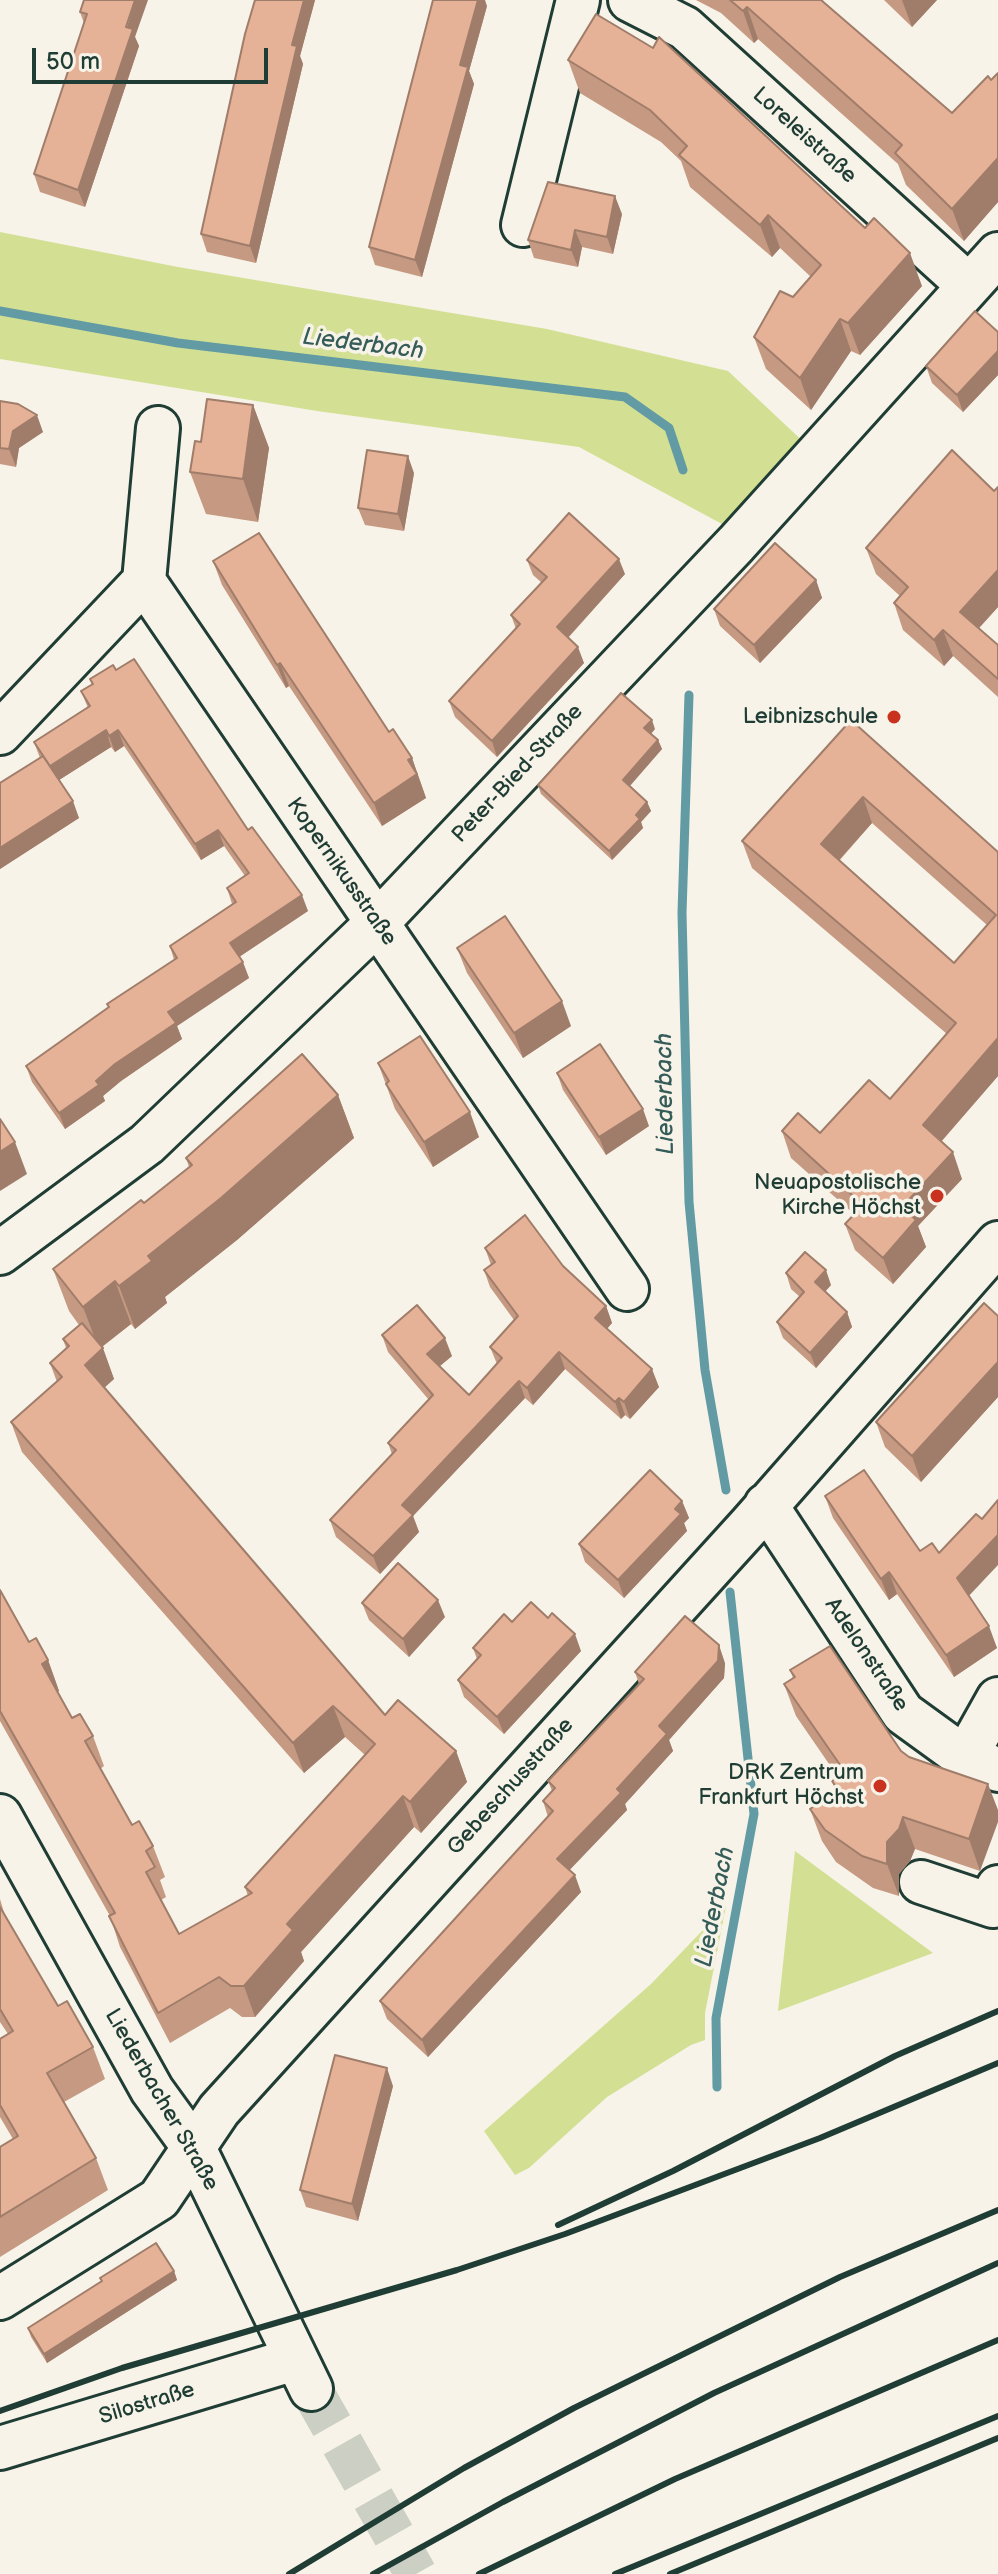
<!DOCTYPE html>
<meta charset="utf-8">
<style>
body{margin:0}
#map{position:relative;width:998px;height:2574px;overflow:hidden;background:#f7f3e8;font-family:"Balsamiq Sans",sans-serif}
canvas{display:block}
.scale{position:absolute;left:32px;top:48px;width:236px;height:36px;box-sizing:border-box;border:4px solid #1f3d34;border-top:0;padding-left:10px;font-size:24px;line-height:28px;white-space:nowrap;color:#1f3d34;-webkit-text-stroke:6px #f7f3e8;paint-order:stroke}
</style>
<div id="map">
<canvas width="998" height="2574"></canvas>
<div class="scale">50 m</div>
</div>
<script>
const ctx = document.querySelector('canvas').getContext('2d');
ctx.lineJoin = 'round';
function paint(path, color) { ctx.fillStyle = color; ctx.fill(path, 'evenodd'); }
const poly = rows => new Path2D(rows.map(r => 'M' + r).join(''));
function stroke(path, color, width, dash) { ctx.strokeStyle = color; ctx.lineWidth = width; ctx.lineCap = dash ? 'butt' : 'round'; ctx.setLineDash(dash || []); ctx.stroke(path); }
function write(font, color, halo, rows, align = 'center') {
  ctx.font = font + ' "Balsamiq Sans",sans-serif'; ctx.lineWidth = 7; ctx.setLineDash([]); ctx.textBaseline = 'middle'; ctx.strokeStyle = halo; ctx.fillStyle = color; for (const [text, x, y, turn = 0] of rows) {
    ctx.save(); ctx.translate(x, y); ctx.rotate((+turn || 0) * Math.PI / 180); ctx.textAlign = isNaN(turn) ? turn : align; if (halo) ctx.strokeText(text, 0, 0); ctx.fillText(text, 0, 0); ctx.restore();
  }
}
paint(poly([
 [0,232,178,267,547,329,728,371,808,446,735,531,579,447,317,411,0,359],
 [795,1851,933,1953,778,2011],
 [726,1906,705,2013,705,2040,691,2045,607,2097,529,2168,515,2175,484,2131,651,1984]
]), '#d3e094');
stroke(poly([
 [0,311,178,343,625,397,669,428,683,470],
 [689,695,682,913,689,1202,705,1370,726,1490],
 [717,2087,716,2018,754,1814,730,1592]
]), '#629ba4', 9);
stroke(poly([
 [311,2389,416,2574]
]), '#cccfc4', 42, [42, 21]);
const minor = poly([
 [630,0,685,28,968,285],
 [523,225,578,0],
 [158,428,144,581,627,1289],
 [0,733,144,581],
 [0,1253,147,1144,377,923,736,544,998,254],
 [766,1505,903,1713,954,1750,998,1770],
 [966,1756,998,1699],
 [0,1816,152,2090,194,2148,311,2389],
 [921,1882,993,1906,998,1887],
 [0,2298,159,2199,219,2110,750,1525,998,1243],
 [0,2448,295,2359]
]);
stroke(minor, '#1f3d34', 48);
stroke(minor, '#f7f3e8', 42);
stroke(poly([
 [558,2225,673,2171,895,2056,998,2011],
 [0,2411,122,2368,457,2270,565,2234,820,2138,998,2063],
 [289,2574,464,2468,574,2408,840,2277,998,2210],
 [373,2574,503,2502,714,2393,998,2263],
 [479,2574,675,2479,998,2340],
 [615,2574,998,2416],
 [670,2574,998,2438]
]), '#1f3d34', 6);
paint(poly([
 [255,0,315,0,300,56,303,64,256,263,207,252,201,234],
 [696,0,823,0,824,3,952,113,991,80,998,73,998,202,964,241,906,185,898,164,758,39,754,43,721,13],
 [884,0,937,0,912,27],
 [487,6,469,71,474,84,422,277,375,265,369,247],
 [80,12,135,37,139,46,85,207,40,192,34,174,84,23],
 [596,14,922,286,860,355,851,351,811,410,766,369,754,337,811,277,780,248,772,257,690,187,681,161,661,142,580,93,568,60],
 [622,214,613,254,582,247,578,267,534,258,528,240],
 [998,332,998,375,963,412,932,383,926,366],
 [0,401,43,432,19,448,16,467,0,464],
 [253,405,269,448,258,522,206,514,190,472,201,442],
 [414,473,404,531,365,525,358,508],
 [998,487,998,607,979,628,998,645,998,697,953,656,944,666,903,630,894,603,900,596,876,574,866,548,994,491],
 [527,560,625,574,568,638,584,663,497,757,455,717,449,701,516,629,511,615,542,583,533,575],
 [213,561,389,732,412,758,426,798,382,826,289,686,286,688,222,585],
 [816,580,822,598,760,663,720,626,714,609],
 [90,679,248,830,308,911,239,957,249,978,177,1026,182,1039,121,1081,103,1096,105,1101,65,1129,32,1082,26,1066,109,1008,107,1004,174,960,170,946,232,904,227,888,245,876,224,846,201,860,124,746,115,752,111,747,59,780,79,818,0,869,0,783,40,758,34,742,88,708,81,691,92,685],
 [851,720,998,852,998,1076,941,1142,962,1179,918,1226,926,1247,893,1284,855,1250,845,1224,854,1214,791,1158,782,1131,820,1133,890,1099,947,1034,752,868,742,841],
 [872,823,987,925,954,963,839,861],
 [655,729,651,734,658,740,662,749,630,786,647,802,651,811,641,822,643,828,612,860,541,794,538,785],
 [457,948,571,1026,523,1058,467,973],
 [378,1063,479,1137,433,1167,395,1109],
 [557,1073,649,1126,606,1155,563,1090],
 [338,1095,354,1138,237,1240,165,1297,167,1303,135,1329,131,1324,102,1347,114,1379,104,1388,385,1715,456,1751,467,1782,421,1833,414,1827,301,1952,304,1961,255,2017,242,2017,230,2008,170,2043,120,1947,110,1916,0,1721,0,1590,29,1642,48,1660,59,1691,57,1692,72,1718,93,1736,104,1766,100,1769,132,1825,153,1846,165,1877,160,1880,166,1897,161,1900,179,1934,248,1896,245,1887,365,1755,345,1737,304,1773,22,1452,11,1422,57,1382,50,1363,66,1348,63,1339,79,1325,69,1311,53,1269,144,1203,189,1167,186,1158],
 [485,1248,563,1266,606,1306,612,1323,607,1329,659,1387,630,1419,625,1415,621,1419,565,1369,533,1405,525,1398,413,1516,419,1532,380,1574,336,1537,330,1520,392,1454,388,1443,429,1400,388,1352,382,1335,452,1356,439,1366,469,1395,497,1364,490,1347,514,1320,490,1287,484,1270,491,1265],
 [786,1273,831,1285,825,1292,847,1312,852,1327,816,1368,783,1338,777,1322,800,1297,791,1289],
 [998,1316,998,1397,921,1482,885,1447,876,1422],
 [825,1496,920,1551,939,1553,982,1519,969,1596,997,1648,954,1677,897,1594,889,1600,833,1518],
 [682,1501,689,1518,684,1523,687,1531,624,1598,585,1562,579,1544],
 [362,1603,445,1617,409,1657,369,1620],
 [512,1622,581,1651,504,1734,464,1697,458,1680,477,1659,473,1648],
 [725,1663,724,1678,669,1740,673,1751,625,1804,627,1810,569,1870,581,1892,428,2057,387,2019,380,2001,548,1817,543,1801,552,1791,548,1781,639,1684,635,1672],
 [790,1670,909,1757,988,1784,980,1871,915,1849,910,1861,899,1874,899,1896,873,1888,836,1862,822,1841,810,1809,836,1792,832,1781,838,1777,796,1716,784,1684,793,1678],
 [0,1899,5,1916,58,2006,93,2047,105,2079,64,2102,96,2158,108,2190,0,2257,0,2147,13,2139,0,2117,0,2039,8,2034,0,2022],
 [393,2086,358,2221,306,2207,300,2190],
 [174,2271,177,2280,47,2363,31,2337,28,2328]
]), '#c59982');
paint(poly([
 [135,0,148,0,135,37,139,46,85,207,78,190],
 [304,0,315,0,300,56,303,64,256,263,250,246,292,45],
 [478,0,485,0,487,6,469,71,474,84,422,277,415,260,460,65],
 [902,0,937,0,912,27],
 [747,7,758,39,754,43,743,11],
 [998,158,998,202,964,241,952,209],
 [615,196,622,214,613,254,607,237],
 [768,215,780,248,772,257,760,225],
 [575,230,582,247,578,267,571,250],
 [910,253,922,286,860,355,848,323],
 [840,319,851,351,811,410,800,378],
 [998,351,998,375,963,412,957,395],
 [253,405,269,448,258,522,243,479],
 [37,415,43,432,19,448,16,467,9,449,13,431],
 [408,456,414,473,404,531,398,514],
 [619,559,625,574,563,643,557,627],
 [998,570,998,607,970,638,960,612],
 [816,580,822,598,760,663,754,645],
 [943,630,953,656,944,666,934,640],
 [578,647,584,663,497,757,492,741],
 [280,663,289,686,286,688,277,665],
 [652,720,655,729,648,737,644,728],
 [106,730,111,747,56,782,50,766],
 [118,730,124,746,115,752,109,736],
 [658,740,662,749,627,789,623,780],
 [412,758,426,798,382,826,374,803,408,760],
 [863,797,872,823,830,870,821,844],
 [73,801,79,818,0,869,0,848],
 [647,802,651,811,641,822,643,828,612,860,609,851,636,815],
 [218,830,224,846,201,860,195,844],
 [302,895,308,911,236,959,230,943],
 [243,962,249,978,177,1026,182,1039,121,1081,103,1096,105,1101,65,1129,59,1113,96,1081,168,1012],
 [562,1001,571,1026,523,1058,514,1033],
 [998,1038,998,1076,932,1152,923,1125],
 [338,1095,354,1138,237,1240,165,1297,167,1303,135,1329,119,1286,148,1256],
 [643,1109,649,1126,606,1155,599,1137],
 [470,1112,479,1137,433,1167,424,1142],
 [15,1142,27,1174,0,1191,0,1152],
 [953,1152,962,1179,918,1226,926,1247,893,1284,883,1258,902,1207],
 [826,1270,831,1285,820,1297,815,1282],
 [115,1281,131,1324,99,1349,83,1307],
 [606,1306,612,1323,601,1335,595,1318],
 [847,1312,852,1327,816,1368,810,1353],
 [445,1338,452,1356,433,1372,427,1354],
 [103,1348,114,1379,96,1395,85,1365],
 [559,1352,565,1369,533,1405,527,1388],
 [998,1362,998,1397,921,1482,912,1456],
 [652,1369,659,1387,630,1419,624,1402],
 [519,1381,525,1398,413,1516,419,1532,380,1574,373,1556,402,1505],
 [619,1398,625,1415,621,1419,615,1402],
 [682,1501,689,1518,684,1523,687,1531,624,1598,618,1580],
 [998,1535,998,1565,965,1600,957,1578],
 [889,1572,897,1594,889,1600,881,1579],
 [438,1600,445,1617,409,1657,403,1639],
 [989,1626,997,1648,954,1677,946,1655],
 [575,1634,581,1651,504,1734,497,1717],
 [719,1645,725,1663,724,1678,669,1740,673,1751,625,1804,627,1810,563,1877,557,1859,659,1726],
 [48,1660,59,1691,53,1695,42,1664],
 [333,1706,345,1737,304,1773,293,1743],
 [456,1751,467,1782,421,1833,410,1802],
 [988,1784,998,1810,998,1822,980,1871,969,1839],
 [403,1796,414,1827,301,1952,304,1961,255,2017,244,1986,287,1924],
 [903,1817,915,1849,910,1861,899,1874,899,1896,887,1864,887,1842],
 [575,1875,581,1892,428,2057,422,2040],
 [387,2068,393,2086,358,2221,352,2204],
 [174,2271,177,2280,47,2363,44,2354]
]), '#a07d6a');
const building = poly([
 [84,0,135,0,126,27,133,29,78,190,34,174,87,14,80,12,84,0],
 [255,0,304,0,292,45,297,46,250,246,201,234,245,34,255,0],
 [433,0,478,0,460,65,468,67,415,260,369,247,433,0],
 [730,0,821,0,952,113,988,76,991,80,998,73,998,158,952,209,895,153,902,145,747,7,743,11,730,0],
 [596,14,653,48,659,37,865,228,874,218,910,253,848,323,840,319,800,378,754,337,780,291,793,297,821,265,768,215,760,225,679,155,687,146,650,110,568,60,596,14],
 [548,182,615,196,607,237,575,230,571,250,528,240,548,182],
 [975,311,998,332,998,351,957,395,926,366,975,311],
 [207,399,253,405,243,479,190,472,195,441,201,442,207,399],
 [0,401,18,404,37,415,13,431,9,449,0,448,0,401],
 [367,450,408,456,398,514,358,508,367,450],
 [952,450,994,491,998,487,998,570,960,612,998,645,998,679,943,630,934,640,894,603,908,587,866,548,952,450],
 [569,513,619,559,557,627,578,647,492,741,449,701,520,624,511,615,547,577,527,560,569,513],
 [259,533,389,732,393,729,412,758,408,760,417,774,374,803,280,663,277,665,213,561,259,533],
 [775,543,816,580,754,645,714,609,775,543],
 [134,659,248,830,252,827,302,895,230,943,243,962,168,1012,176,1023,115,1064,96,1081,99,1085,59,1113,26,1066,109,1007,107,1004,177,958,170,946,236,902,227,888,249,873,218,830,195,844,118,730,109,736,106,730,50,766,34,742,90,706,81,691,93,684,90,679,113,665,116,670,134,659],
 [621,693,652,720,644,728,658,740,623,780,647,802,636,815,640,819,609,851,538,785,621,693],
 [851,720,998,852,998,1038,923,1125,953,1152,902,1207,916,1220,883,1258,845,1224,863,1205,782,1131,798,1113,820,1133,869,1080,890,1099,956,1023,742,841,851,720],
 [863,797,996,915,954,963,821,844,863,797],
 [43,756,73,801,0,848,0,783,43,756],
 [505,916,562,1001,514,1033,457,948,505,916],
 [420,1036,470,1112,424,1142,386,1084,389,1081,378,1063,420,1036],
 [600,1044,643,1109,599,1137,557,1073,600,1044],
 [302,1054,338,1095,221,1198,148,1256,152,1261,119,1286,115,1281,83,1307,53,1269,141,1200,144,1203,192,1165,186,1158,302,1054],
 [0,1119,15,1142,0,1152,0,1119],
 [525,1215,563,1266,606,1306,595,1318,652,1369,624,1402,619,1398,615,1402,559,1352,527,1388,519,1381,402,1505,413,1515,373,1556,330,1520,396,1450,388,1443,433,1395,382,1335,417,1305,445,1338,427,1354,469,1395,502,1358,490,1347,518,1316,484,1270,495,1262,485,1248,525,1215],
 [805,1252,826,1270,815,1282,847,1312,810,1353,777,1322,804,1292,786,1273,805,1252],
 [984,1303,998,1316,998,1362,912,1456,876,1422,984,1303],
 [82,1323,103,1348,85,1365,385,1715,398,1700,456,1751,410,1802,403,1796,287,1924,293,1930,244,1986,231,1986,219,1977,158,2013,109,1916,115,1913,0,1711,0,1590,29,1642,36,1638,48,1660,42,1664,72,1718,80,1714,93,1736,85,1741,132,1825,139,1821,153,1846,146,1851,155,1867,146,1872,179,1934,252,1893,245,1887,375,1744,333,1706,293,1743,11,1422,62,1377,50,1363,69,1346,63,1339,82,1323],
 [650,1470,682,1501,675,1509,681,1514,618,1580,579,1544,650,1470],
 [864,1470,920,1551,932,1543,939,1553,976,1514,982,1519,998,1500,998,1535,957,1578,989,1626,946,1655,889,1572,881,1579,825,1496,864,1470],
 [398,1563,438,1600,403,1639,362,1603,398,1563],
 [531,1602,548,1618,552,1613,575,1634,497,1717,458,1680,481,1655,473,1648,504,1614,512,1622,531,1602],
 [685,1616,719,1645,718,1661,659,1726,667,1734,617,1789,621,1793,557,1859,575,1875,422,2040,380,2001,553,1811,543,1801,555,1788,548,1781,644,1679,635,1672,685,1616],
 [830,1646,901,1751,909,1757,988,1784,969,1839,903,1817,899,1829,887,1842,887,1864,862,1856,825,1830,810,1809,838,1790,832,1781,845,1772,784,1684,795,1677,790,1670,830,1646],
 [0,1907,58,2006,67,2001,93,2047,47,2073,96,2158,0,2217,0,2147,18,2136,0,2105,0,2039,13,2031,0,2009,0,1907],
 [335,2055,387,2068,352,2204,300,2190,335,2055],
 [156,2243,174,2271,44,2354,28,2328,102,2281,100,2278,156,2243]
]);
paint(building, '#e5b297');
stroke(building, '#a07d6a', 2);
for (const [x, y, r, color] of [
 [894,717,8,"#c8321e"],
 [937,1196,8,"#c8321e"],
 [880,1786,8,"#c8321e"]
]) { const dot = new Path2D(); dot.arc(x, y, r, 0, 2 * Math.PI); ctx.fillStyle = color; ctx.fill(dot); stroke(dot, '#f7f3e8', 3); }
write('22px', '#1f3d34', '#f7f3e8', [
 ["Loreleistraße",804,136,42],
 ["Peter-Bied-Straße",518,774,-47],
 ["Kopernikusstraße",341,872,55],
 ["Adelonstraße",866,1655,56],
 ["Gebeschusstraße",511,1787,-48],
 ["Liederbacher Straße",161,2100,60],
 ["Silostraße",147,2404,-17]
]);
write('22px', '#1f3d34', '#f7f3e8', [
 ["Leibnizschule",878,717],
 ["Neuapostolische",921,1183],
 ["Kirche Höchst",921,1208],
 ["DRK Zentrum",864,1773],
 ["Frankfurt Höchst",864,1798]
], 'right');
write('italic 24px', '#355c59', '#f7f3e8', [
 ["Liederbach",363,345,7],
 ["Liederbach",666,1094,-91],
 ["Liederbach",716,1907,-79]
]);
</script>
